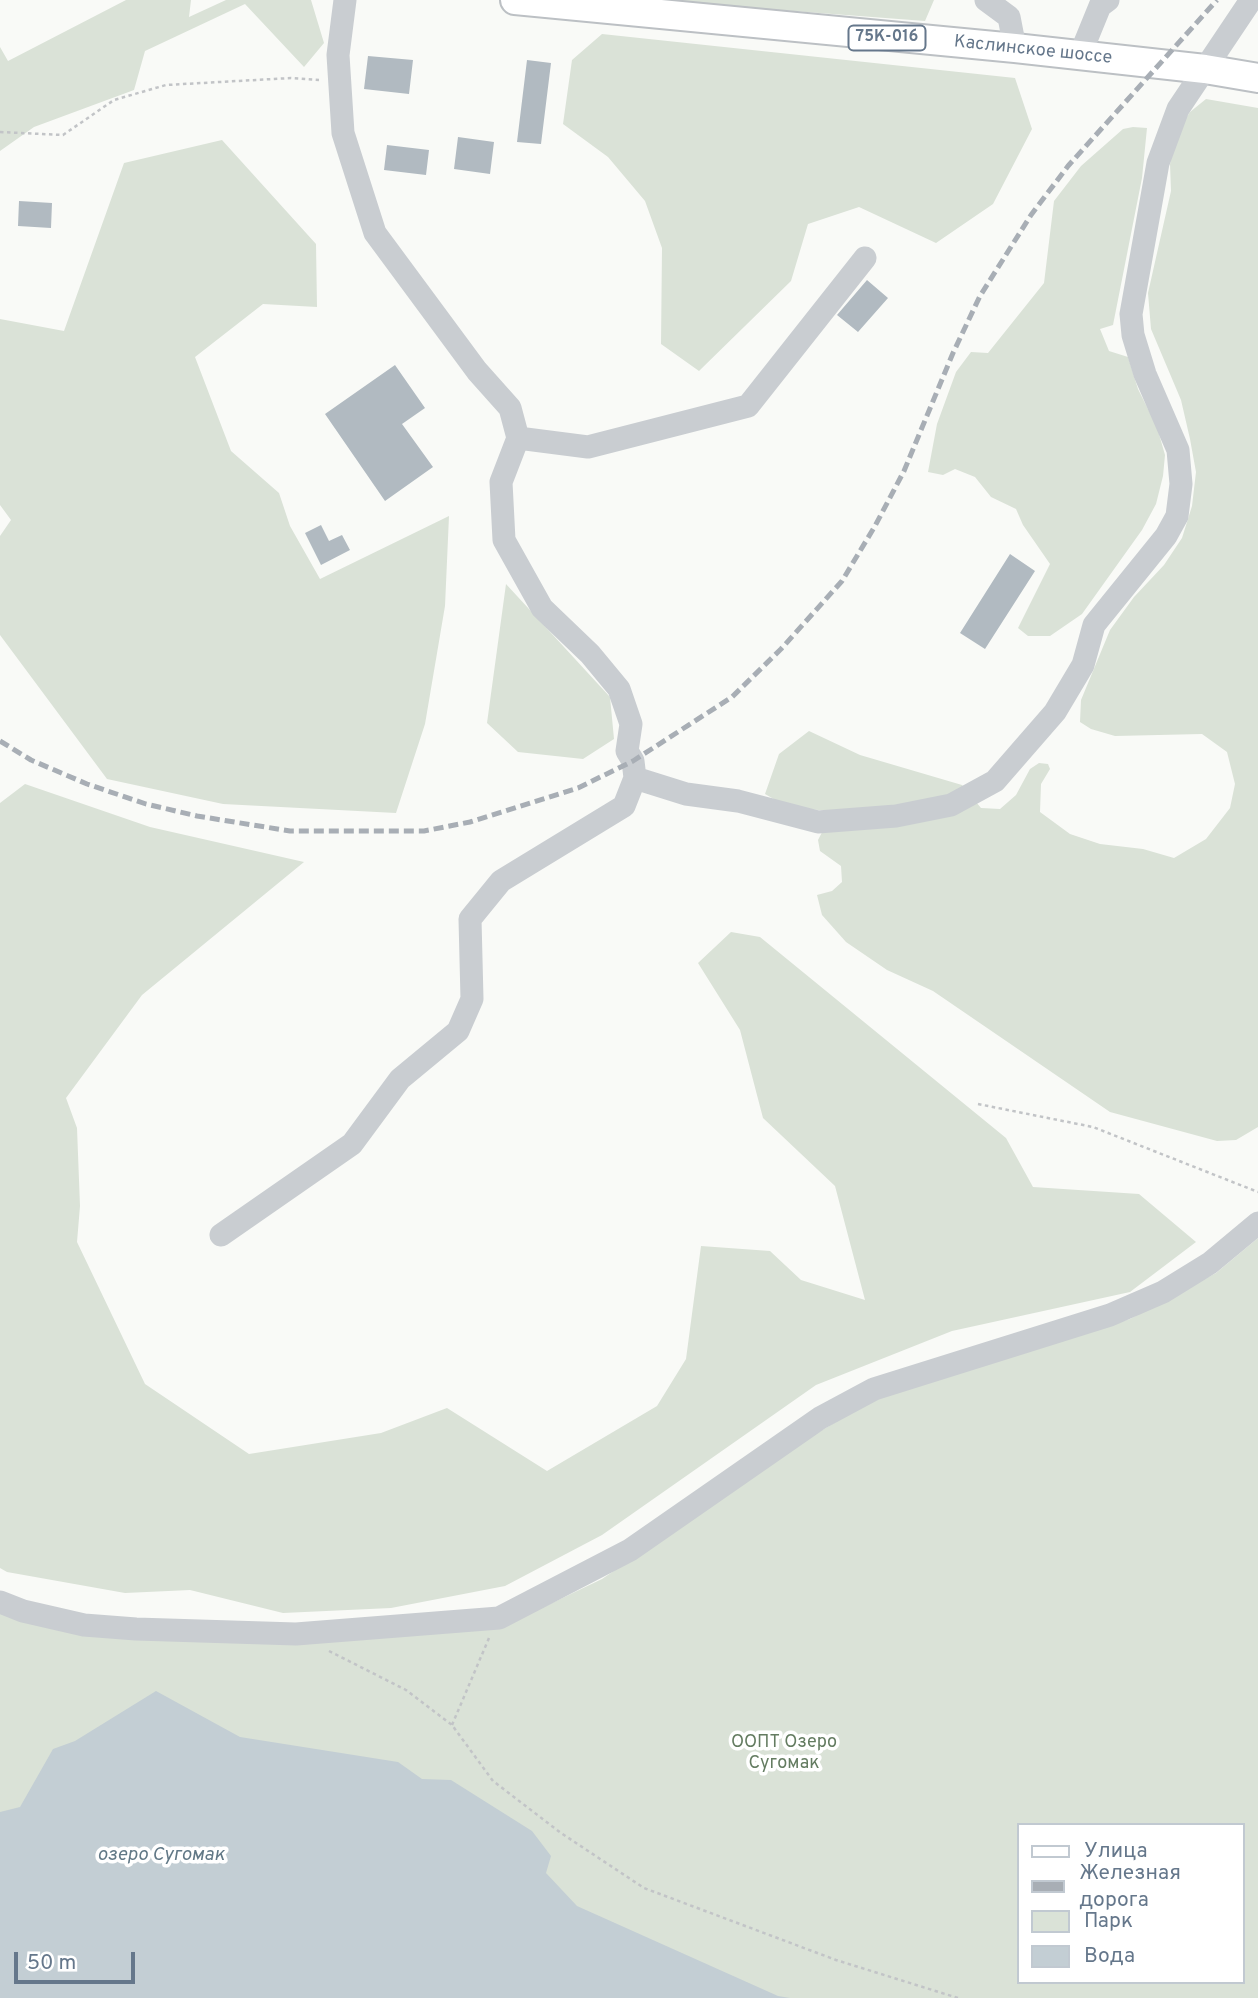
<!DOCTYPE html>
<meta charset="utf-8">
<style>
body{margin:0}
#map{position:relative;width:1258px;height:1998px;overflow:hidden;background:#f9faf7;font-family:Overpass,sans-serif}
canvas{display:block}
.legend{position:absolute;left:1017px;top:1823px;width:228px;height:161px;box-sizing:border-box;background:#fff;border:2px solid #c1c9d1;margin:0;padding:9px 12px;list-style:none;font-size:21px;color:#65778b}
.legend li{display:flex;align-items:center;gap:14px;height:35px}
.legend b{width:35px;border:2px solid #c1c9d1}
.scale{position:absolute;left:14px;top:1952px;width:121px;height:32px;box-sizing:border-box;border:4px solid #65778b;border-top:0;padding-left:9px;font-size:21px;line-height:24px;white-space:nowrap;color:#65778b;-webkit-text-stroke:5px #fff;paint-order:stroke}
</style>
<div id="map">
<canvas width="1258" height="1998"></canvas>
<ul class="legend">
<li><b style="height:9px;background:#fff"></b>Улица</li>
<li><b style="height:9px;background:#a8aeb5"></b>Железная дорога</li>
<li><b style="height:19px;background:#dae2d7"></b>Парк</li>
<li><b style="height:19px;background:#c3ced4"></b>Вода</li>
</ul>
<div class="scale">50 m</div>
</div>
<script>
const ctx = document.querySelector('canvas').getContext('2d');
ctx.lineJoin = 'round';
function paint(path, color) { ctx.fillStyle = color; ctx.fill(path, 'evenodd'); }
const poly = rows => new Path2D(rows.map(r => 'M' + r).join(''));
function stroke(path, color, width, dash) { ctx.strokeStyle = color; ctx.lineWidth = width; ctx.lineCap = dash ? 'butt' : 'round'; ctx.setLineDash(dash || []); ctx.stroke(path); }
function write(font, color, halo, rows, align = 'center') {
  ctx.font = font + ' Overpass,sans-serif'; ctx.lineWidth = 7; ctx.setLineDash([]); ctx.textBaseline = 'middle'; ctx.strokeStyle = halo; ctx.fillStyle = color; for (const [text, x, y, turn = 0] of rows) {
    ctx.save(); ctx.translate(x, y); ctx.rotate((+turn || 0) * Math.PI / 180); ctx.textAlign = isNaN(turn) ? turn : align; if (halo) ctx.strokeText(text, 0, 0); ctx.fillText(text, 0, 0); ctx.restore();
  }
}
paint(poly([
 [126,0,191,0,189,17,226,0,311,0,324,43,304,67,245,4,145,51,134,90,34,127,0,151,0,47,8,61],
 [647,0,934,0,925,21],
 [602,34,1015,78,1032,129,993,204,936,243,859,207,808,224,791,281,699,371,661,344,662,248,645,201,608,157,563,124,572,60],
 [1206,99,1258,108,1258,1127,1236,1140,1217,1141,1110,1112,933,991,887,970,846,942,822,915,817,895,832,891,842,882,841,866,820,851,818,840,833,811,789,808,765,794,779,754,809,731,860,755,962,785,981,808,1000,809,1016,795,1030,769,1039,763,1048,764,1050,769,1041,784,1040,812,1070,834,1100,844,1143,849,1174,858,1206,839,1230,808,1235,784,1227,752,1202,734,1115,736,1091,729,1080,722,1081,700,1110,630,1134,597,1164,565,1182,538,1192,506,1196,472,1190,439,1181,400,1151,329,1148,293,1171,191,1170,164,1177,131,1190,112],
 [1133,127,1147,128,1142,178,1113,325,1100,329,1109,351,1128,357,1138,389,1157,427,1165,455,1163,476,1156,504,1142,530,1082,614,1050,636,1028,636,1018,628,1050,564,1023,525,1016,509,991,497,975,477,955,469,943,475,928,472,937,424,956,372,971,352,988,353,1044,283,1054,201,1081,166,1123,129],
 [222,140,316,244,317,307,263,304,195,357,231,451,279,493,290,526,320,579,449,516,445,606,425,724,396,813,223,804,107,779,0,635,0,536,11,520,0,505,0,319,64,331,124,163],
 [506,584,610,697,614,739,583,759,518,752,487,723],
 [25,784,150,827,304,862,142,995,66,1098,77,1128,80,1206,77,1242,145,1384,249,1454,381,1433,447,1408,547,1471,657,1406,686,1359,701,1246,770,1251,801,1280,865,1300,835,1186,763,1118,740,1030,698,963,731,932,760,937,1006,1138,1033,1187,1139,1194,1196,1242,1130,1292,952,1331,816,1385,602,1535,505,1586,391,1608,283,1613,190,1590,125,1593,7,1572,0,1568,0,803],
 [1258,1238,1258,1998,0,1998,0,1612,36,1625,504,1626,602,1579,814,1435,887,1391,1130,1319,1216,1273],
 [1018,1825,1242,1825,1242,1982,1018,1982]
]), '#dae2d7');
paint(poly([
 [156,1691,240,1737,398,1762,422,1779,451,1780,532,1831,551,1856,546,1873,577,1906,778,1996,790,1998,0,1998,0,1812,20,1807,53,1749,75,1741]
]), '#c3ced4');
paint(poly([
 [368,56,413,60,409,94,364,89],
 [527,60,551,63,541,144,517,142],
 [458,137,494,142,490,174,454,169],
 [387,145,429,150,426,175,384,170],
 [19,201,52,203,51,228,18,226],
 [867,280,888,298,858,332,837,315],
 [395,365,425,408,402,424,433,467,385,501,325,414],
 [321,525,329,541,342,535,350,550,321,565,305,533],
 [1010,554,1035,571,985,649,960,633]
]), '#b1bac1');
const major = poly([
 [515,0,1015,48,1205,69,1258,78]
]);
stroke(major, '#bcc0c4', 32);
stroke(poly([
 [0,132,63,135,114,100,166,85,291,78,319,80],
 [978,1104,1093,1127,1258,1192],
 [329,1651,406,1690,452,1725,493,1781,561,1833,644,1888,836,1960,958,1998],
 [452,1725,489,1638]
]), '#c2c4c7', 2.5, [3.5, 3.5]);
stroke(poly([
 [345,0,338,55,343,133,375,233,477,371,510,408,518,438,501,482,504,540,542,608,590,654,619,689,631,724,627,751,633,761,635,778,686,794,738,801,818,822,896,816,951,805,995,781,1055,712,1083,665,1094,625,1166,536,1177,516,1181,484,1178,450,1145,374,1133,335,1131,314,1158,163,1178,109,1251,0],
 [986,0,1009,17,1015,48],
 [1080,55,1100,6,1108,0],
 [518,438,588,447,748,406,865,258],
 [221,1235,352,1144,400,1079,458,1031,472,999,470,919,501,881,624,806,635,778],
 [0,1602,23,1611,84,1625,136,1629,296,1634,499,1618,630,1550,820,1418,874,1389,1110,1315,1163,1292,1210,1263,1258,1223]
]), '#c9cdd1', 23);
stroke(major, '#fff', 28);
stroke(poly([
 [0,741,31,760,87,784,146,804,197,816,290,831,424,831,470,822,578,788,633,761,732,697,781,649,842,581,875,526,904,471,953,353,980,296,1031,215,1068,166,1217,0]
]), '#a8aeb5', 5, [10, 5]);
for (const [x, y, w] of [
 [887,38,77]
]) { const box = new Path2D(); box.roundRect(x - w / 2, y - 12.5, w, 25, 5); ctx.fillStyle = '#fff'; ctx.fill(box); stroke(box, '#65778b', 2); }
write('bold 16px', '#65778b', null, [
 ["75К-016",887,38]
]);
write('18px', '#65778b', '#fff', [
 ["Каслинское шоссе",1033,51,6]
]);
write('18px', '#647c61', '#fff', [
 ["ООПТ Озеро",784,1743],
 ["Сугомак",784,1764]
]);
write('italic 19px', '#617886', '#fff', [
 ["озеро Сугомак",161,1856]
]);
</script>
